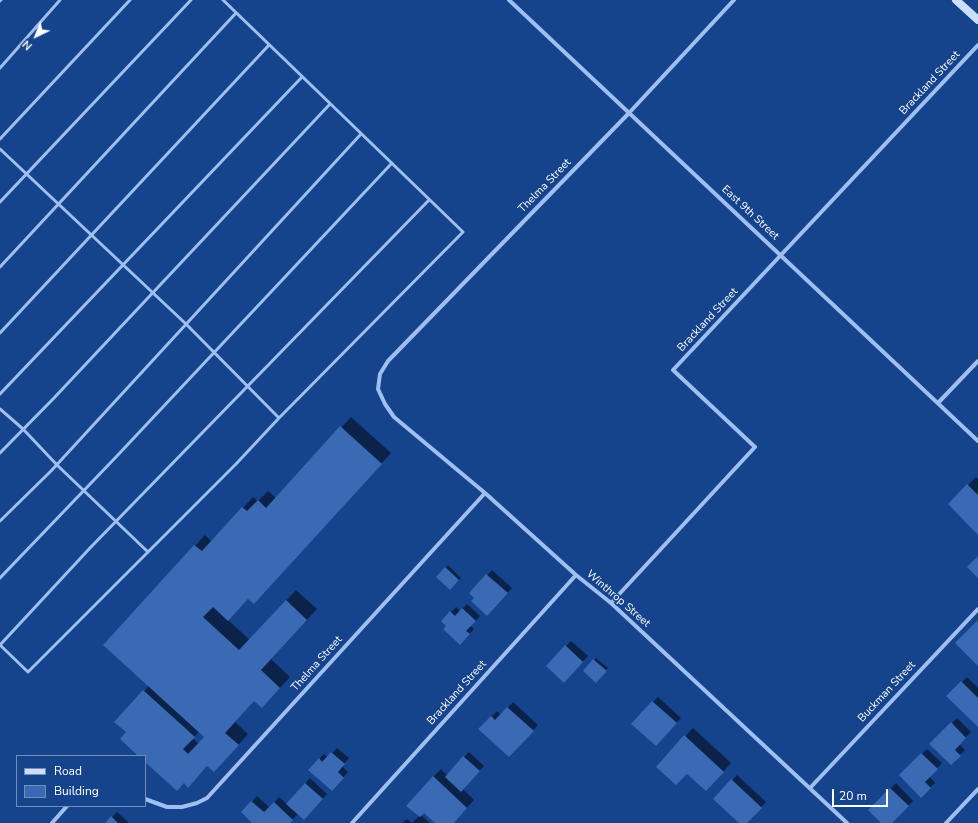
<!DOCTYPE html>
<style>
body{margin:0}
#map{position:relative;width:978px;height:823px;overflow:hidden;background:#15438c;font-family:"Nunito Sans",sans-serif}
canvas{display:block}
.legend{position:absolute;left:16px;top:755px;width:130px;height:52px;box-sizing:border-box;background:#15438c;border:1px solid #738eba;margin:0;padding:5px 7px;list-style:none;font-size:12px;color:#fff}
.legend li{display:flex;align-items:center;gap:8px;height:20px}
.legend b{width:20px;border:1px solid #738eba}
.north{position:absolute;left:16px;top:16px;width:40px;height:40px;-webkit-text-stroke:3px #15438c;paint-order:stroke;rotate:223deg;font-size:11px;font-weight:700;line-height:16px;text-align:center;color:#fff}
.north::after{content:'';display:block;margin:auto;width:14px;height:18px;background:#fff;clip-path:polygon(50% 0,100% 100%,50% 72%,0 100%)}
.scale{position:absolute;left:832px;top:789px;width:56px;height:18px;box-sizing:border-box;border:2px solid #fff;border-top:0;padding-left:5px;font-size:12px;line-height:14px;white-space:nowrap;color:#fff;-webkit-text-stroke:3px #15438c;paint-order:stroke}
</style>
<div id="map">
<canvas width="978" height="823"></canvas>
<ul class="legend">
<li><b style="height:5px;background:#ccdefb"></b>Road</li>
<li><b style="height:11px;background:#396ab3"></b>Building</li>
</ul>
<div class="north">N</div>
<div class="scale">20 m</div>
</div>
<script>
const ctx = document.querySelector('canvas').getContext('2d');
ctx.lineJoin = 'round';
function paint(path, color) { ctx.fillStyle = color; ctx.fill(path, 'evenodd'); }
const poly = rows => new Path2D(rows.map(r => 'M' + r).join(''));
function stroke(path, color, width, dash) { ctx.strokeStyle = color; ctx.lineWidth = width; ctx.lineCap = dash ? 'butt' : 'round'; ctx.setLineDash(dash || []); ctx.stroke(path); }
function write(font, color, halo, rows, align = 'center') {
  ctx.font = font + ' "Nunito Sans",sans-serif'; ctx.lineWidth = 3; ctx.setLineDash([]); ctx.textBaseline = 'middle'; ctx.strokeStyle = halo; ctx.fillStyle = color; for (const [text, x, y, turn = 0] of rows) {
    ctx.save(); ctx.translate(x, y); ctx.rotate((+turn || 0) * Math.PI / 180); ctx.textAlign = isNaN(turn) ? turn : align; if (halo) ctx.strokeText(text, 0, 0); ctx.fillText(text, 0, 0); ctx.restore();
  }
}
paint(poly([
 [351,417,391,453,264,593,249,598,228,620,250,640,296,590,317,609,271,659,290,677,262,707,254,700,235,722,248,734,224,761,208,765,198,776,184,782,145,761,145,756,139,756,127,732,116,722,149,686,104,645,205,535,212,542,253,497,258,501,268,491,276,498],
 [199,731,206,737,199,744,193,739],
 [976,477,978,479,978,533,949,504],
 [448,565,461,578,450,589,437,577],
 [492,570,512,588,492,609,470,593],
 [467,604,480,616,471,626,474,629,465,639,442,621,456,607,460,611],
 [571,641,588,656,569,676,566,646],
 [596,658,608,668,596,681,584,671],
 [967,677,978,688,978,726,948,696],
 [658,697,681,718,661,740,653,702],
 [513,702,538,725,514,751,480,729,497,711,501,715],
 [957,718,971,732,959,744,965,750,951,764,931,744],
 [693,728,731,763,714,782,687,773,657,767],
 [337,748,349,758,342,766,348,772,337,785,319,759,324,754,328,757],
 [927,749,942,763,929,776,935,783,921,796,900,775],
 [469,752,484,766,463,789,474,800,453,823,437,823,424,811,421,815,430,823,412,823,419,816,433,777,441,769,447,775],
 [737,775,766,802,746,823,741,823,715,799],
 [310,778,327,794,309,814,298,814,289,823,254,823,242,812,257,796,270,808,279,797,287,804],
 [896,783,913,801,891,823,882,823,869,810],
 [117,812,129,823,107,823],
 [407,819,412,823,402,823]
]), '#0007');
paint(poly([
 [340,426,382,464,254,604,248,599,228,621,213,607,203,617,239,650,286,600,307,620,261,670,280,688,262,708,254,701,225,733,239,745,214,772,207,766,188,788,184,783,177,791,145,762,145,756,138,756,120,739,126,732,114,722,143,690,195,737,183,749,188,754,204,737,103,645,194,545,202,551,242,507,247,511,258,500,266,508],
 [967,484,978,495,978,535,948,504],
 [978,556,978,578,967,567],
 [445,567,459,580,450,590,436,577],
 [486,574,508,593,487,616,471,601,474,598,469,593],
 [462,608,476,621,466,631,470,634,460,645,443,629,446,626,441,621,450,611,455,616],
 [978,620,978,666,955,643],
 [565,645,583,662,564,683,546,666],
 [593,659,607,671,596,683,583,671],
 [961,681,978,698,978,727,946,696],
 [652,701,677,723,656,746,631,724],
 [507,707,534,731,509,757,478,729,491,716,495,720],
 [951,722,966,738,955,750,961,756,951,765,929,744],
 [684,735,724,772,706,791,687,774,676,785,656,767],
 [331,752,345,764,338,772,344,778,332,791,308,770,319,758,322,762],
 [921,753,938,769,925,782,931,788,921,798,899,775],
 [463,756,480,771,461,792,445,777],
 [433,776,467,808,454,823,435,823,424,813,420,817,406,806],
 [731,779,762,808,747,823,739,823,713,799],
 [305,783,323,799,304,820,286,804],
 [890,788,909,806,892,823,881,823,868,810],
 [251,801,264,812,274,802,293,820,290,823,252,823,241,812],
 [111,816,118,823,105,823]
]), '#396ab3');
stroke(poly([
 [0,1,1,0],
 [0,68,60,0],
 [0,139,130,0],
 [0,149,186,324,279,418],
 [0,202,191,0],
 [0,267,236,13],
 [0,333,269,45],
 [0,394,302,77],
 [0,409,23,429,57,465,148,552],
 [0,453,54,398,330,104],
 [0,521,51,471,361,134],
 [0,578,116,457,392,163],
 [0,645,28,672,236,464,279,418,463,232,223,0],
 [0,645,90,548,429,200]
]), '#9ebff0', 3);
stroke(poly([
 [509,0,978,441],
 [734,0,629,113,388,361,380,374,378,389,385,404,394,417,485,493,576,575,611,603,847,823],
 [938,403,978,361],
 [611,603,755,447,673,370,978,45],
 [810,788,978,609],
 [145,799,167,807,182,807,197,803,207,798,485,493],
 [52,823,67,806],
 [352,823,576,575],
 [946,823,978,789]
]), '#9ebff0', 4);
stroke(poly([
 [956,0,978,20]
]), '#ccdefb', 8);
write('11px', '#fff', '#15438c', [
 ["Brackland Street",930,83,-47],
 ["Thelma Street",545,186,-46],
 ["East 9th Street",750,213,43],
 ["Brackland Street",708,320,-47],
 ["Winthrop Street",618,599,41],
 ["Thelma Street",317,664,-48],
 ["Buckman Street",887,692,-47],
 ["Brackland Street",457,693,-48]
]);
</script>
